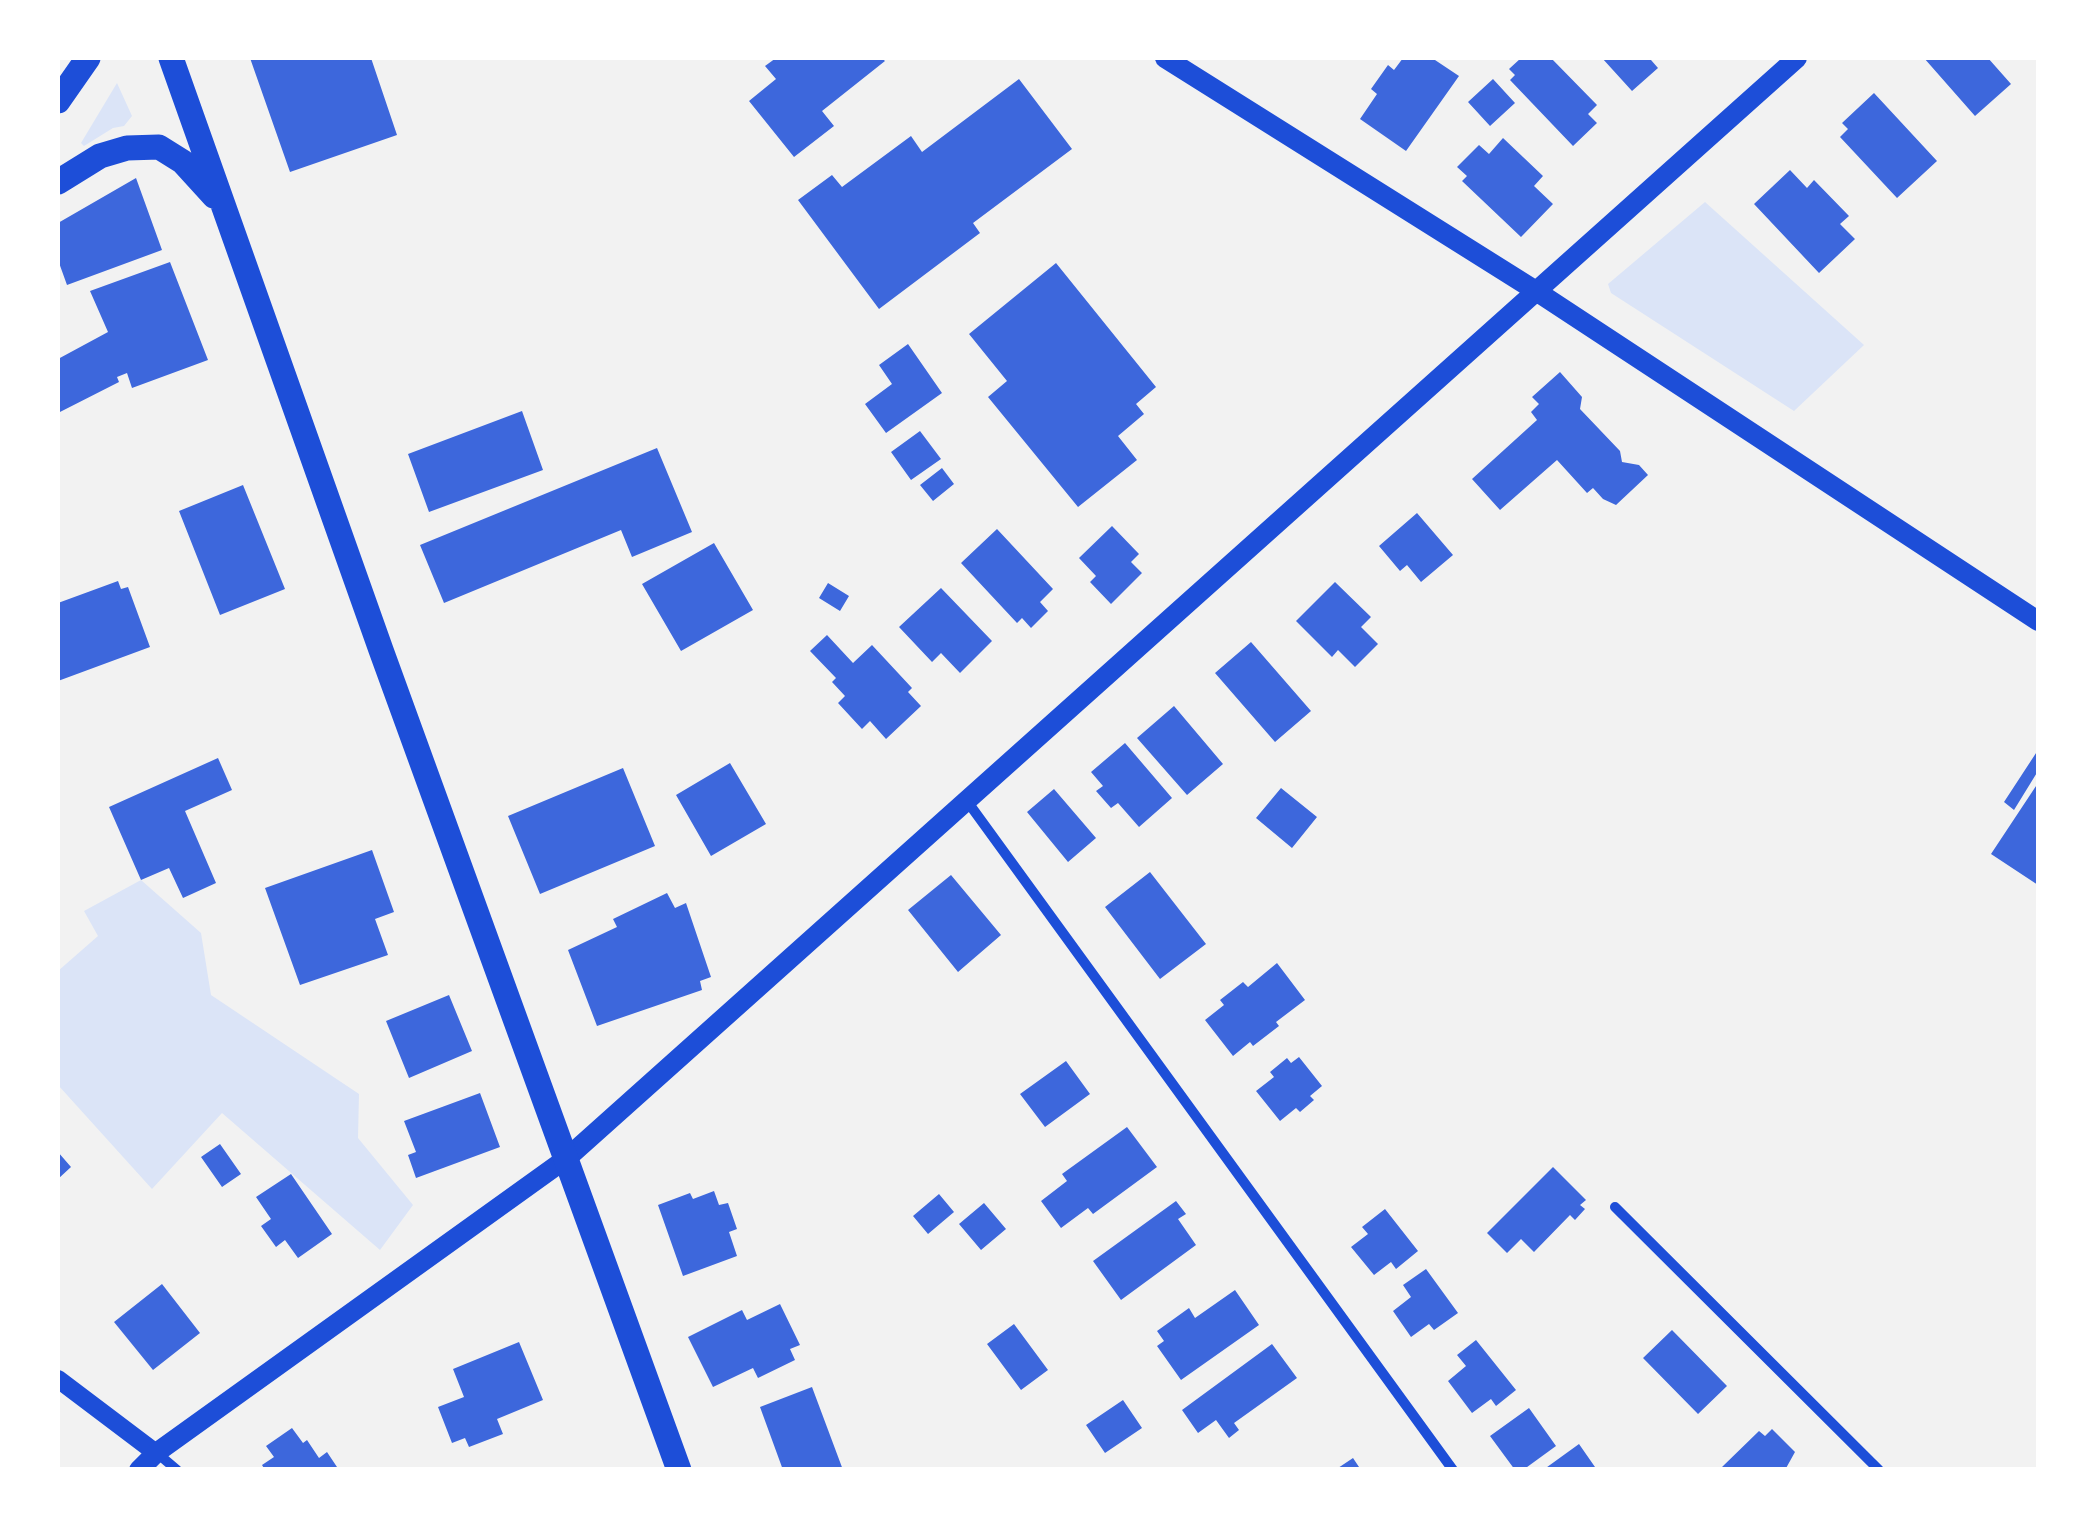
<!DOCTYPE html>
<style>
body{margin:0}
#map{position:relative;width:2096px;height:1527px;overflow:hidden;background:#f2f2f2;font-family:Quicksand,sans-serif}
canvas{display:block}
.frame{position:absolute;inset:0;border:60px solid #fff;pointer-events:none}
</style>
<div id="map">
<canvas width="2096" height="1527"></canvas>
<div class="frame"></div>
</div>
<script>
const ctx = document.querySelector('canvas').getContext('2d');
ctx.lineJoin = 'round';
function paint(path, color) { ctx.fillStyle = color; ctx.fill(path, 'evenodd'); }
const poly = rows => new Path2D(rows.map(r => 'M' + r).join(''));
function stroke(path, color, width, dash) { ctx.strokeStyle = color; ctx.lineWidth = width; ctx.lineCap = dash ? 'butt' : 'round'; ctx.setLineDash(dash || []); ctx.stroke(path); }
paint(poly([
 [117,83,132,116,124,126,113,128,84,146,81,143],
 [1705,202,1864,345,1794,411,1611,293,1608,284],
 [141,880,201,933,211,995,359,1094,358,1138,413,1205,380,1250,222,1113,152,1189,58,1085,58,971,98,936,84,911]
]), '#dbe4f7');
paint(poly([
 [250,58,371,58,397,135,290,172],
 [776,58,882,58,885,61,822,111,834,126,794,157,749,101,776,79,765,66],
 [1403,58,1432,58,1459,76,1406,151,1360,119,1377,94,1371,89,1388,65,1394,70],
 [1521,58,1551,58,1597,105,1588,114,1597,123,1573,146,1510,80,1515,75,1509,69],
 [1602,58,1654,58,1651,60,1658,68,1632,91],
 [1924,58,1988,58,2011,84,1975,116],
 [1019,79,1072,149,973,223,980,233,879,309,798,200,832,175,842,187,911,136,922,152],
 [1493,79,1515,103,1490,126,1468,102],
 [1874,93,1937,161,1897,198,1840,137,1848,129,1842,123],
 [1503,138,1543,176,1534,186,1553,204,1521,237,1462,181,1467,176,1457,167,1479,145,1489,154],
 [1790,170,1807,188,1814,180,1849,216,1840,224,1855,239,1819,273,1754,204],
 [136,178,162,250,67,285,58,260,58,223],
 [170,262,208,360,132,388,127,373,117,377,119,382,58,413,58,359,108,332,90,291],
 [1056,263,1156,387,1136,404,1144,414,1118,436,1137,460,1078,507,988,397,1007,381,969,334],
 [908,344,942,393,886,433,865,404,892,384,879,365],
 [1560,372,1582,397,1580,409,1620,451,1622,462,1639,465,1648,475,1616,505,1603,499,1593,488,1587,493,1557,460,1500,510,1472,479,1537,420,1531,412,1539,404,1532,397],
 [522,411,543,470,429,512,408,454],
 [920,431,941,459,911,480,891,452],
 [657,448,692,532,632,557,621,530,444,603,420,545],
 [942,468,954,484,933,501,920,485],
 [243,485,285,589,220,615,179,511],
 [1417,513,1453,555,1421,582,1407,565,1400,571,1379,546],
 [1112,526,1139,554,1131,562,1142,573,1111,604,1090,582,1096,576,1079,558],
 [997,529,1053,589,1040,602,1048,611,1031,628,1022,618,1017,623,961,563],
 [714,543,753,610,681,651,642,584],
 [118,581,121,589,128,587,150,647,58,681,58,603],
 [1335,582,1371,617,1361,627,1378,644,1355,667,1338,650,1332,657,1296,621],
 [828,583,849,596,840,611,819,598],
 [941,588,992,641,960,673,941,653,932,662,899,627],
 [827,635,853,663,872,645,912,688,908,692,921,706,886,739,870,721,862,729,838,703,845,696,832,682,836,678,810,651],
 [1251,642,1311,711,1275,742,1215,673],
 [1174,706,1223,764,1187,795,1137,738],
 [1125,743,1172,798,1139,827,1118,803,1111,808,1096,791,1103,786,1091,772],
 [2038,750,2038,771,2014,810,2004,802],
 [218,758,232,790,185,811,216,883,183,898,169,868,141,880,109,807],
 [730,763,766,824,711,856,676,795],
 [623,768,655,846,540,894,508,816],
 [2038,783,2038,885,1991,854],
 [1281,788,1317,817,1292,848,1256,818],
 [1054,789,1096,838,1068,862,1027,812],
 [372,850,394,912,375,919,388,955,300,985,265,888],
 [1150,872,1206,944,1160,979,1105,907],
 [951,875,1001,935,958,972,908,910],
 [667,893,675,908,686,903,711,977,700,981,702,990,597,1026,568,950,617,927,613,919],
 [1277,963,1305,1000,1276,1022,1279,1026,1253,1046,1250,1042,1233,1056,1205,1020,1224,1005,1220,1000,1243,982,1248,987],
 [449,995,472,1051,409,1078,386,1021],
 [1299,1057,1322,1086,1310,1096,1314,1100,1300,1112,1296,1108,1280,1121,1256,1091,1274,1077,1270,1072,1287,1058,1291,1063],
 [1066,1061,1090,1094,1045,1127,1020,1094],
 [480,1093,500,1147,416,1178,408,1155,416,1152,404,1121],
 [1127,1127,1157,1167,1093,1214,1088,1208,1061,1228,1041,1201,1067,1181,1062,1174],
 [220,1144,241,1174,222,1187,201,1157],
 [58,1152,71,1167,58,1179],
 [1553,1167,1586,1200,1580,1205,1585,1209,1575,1220,1570,1215,1534,1252,1521,1239,1507,1253,1487,1233],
 [291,1174,332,1234,298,1258,285,1240,276,1247,261,1226,271,1219,256,1197],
 [714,1191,719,1205,728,1203,737,1229,729,1232,737,1256,683,1276,658,1205,690,1193,693,1199],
 [939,1194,954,1212,928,1234,913,1216],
 [1176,1201,1186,1214,1178,1219,1196,1245,1121,1300,1093,1261],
 [984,1203,1006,1229,981,1250,959,1224],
 [1385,1209,1418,1251,1396,1269,1391,1262,1374,1275,1351,1247,1368,1234,1362,1227],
 [1426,1269,1458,1313,1434,1330,1429,1324,1411,1337,1393,1311,1411,1297,1403,1285],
 [162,1284,200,1333,153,1370,114,1322],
 [1235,1290,1259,1325,1181,1380,1157,1346,1164,1341,1157,1331,1189,1308,1195,1318],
 [780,1304,800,1345,790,1349,795,1360,758,1378,753,1368,713,1387,688,1337,742,1310,747,1320],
 [1014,1324,1048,1370,1021,1390,987,1344],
 [1672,1330,1727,1386,1698,1414,1643,1358],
 [1476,1340,1516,1390,1496,1406,1491,1399,1472,1413,1448,1381,1466,1366,1457,1355],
 [519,1342,543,1400,497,1419,503,1434,469,1447,465,1438,452,1443,438,1407,464,1397,453,1369],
 [1272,1344,1297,1378,1234,1423,1239,1430,1229,1438,1216,1420,1198,1433,1182,1410],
 [812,1387,843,1470,783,1470,760,1407],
 [1123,1400,1142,1428,1105,1453,1086,1425],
 [1529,1408,1556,1446,1523,1470,1515,1470,1490,1436],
 [292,1428,303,1443,307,1440,319,1458,327,1452,339,1470,265,1470,262,1465,274,1457,266,1446],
 [1772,1429,1795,1452,1785,1470,1722,1467,1759,1431,1765,1436],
 [1579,1444,1595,1467,1591,1470,1543,1470],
 [1353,1458,1361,1470,1335,1470]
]), '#3d67dc');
stroke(poly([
 [967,801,1453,1470],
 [1615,1207,1879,1470],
 [157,1453,177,1470]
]), '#1d4ed8', 10);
stroke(poly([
 [58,1379,156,1453]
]), '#1d4ed8', 18);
stroke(poly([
 [1165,58,1536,291,2038,621],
 [139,1470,156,1453,567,1158,1797,58]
]), '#1d4ed8', 20);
stroke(poly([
 [171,58,381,650,679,1470],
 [58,101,88,58],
 [58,182,100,156,127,148,159,147,183,162,214,196]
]), '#1d4ed8', 25);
</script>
